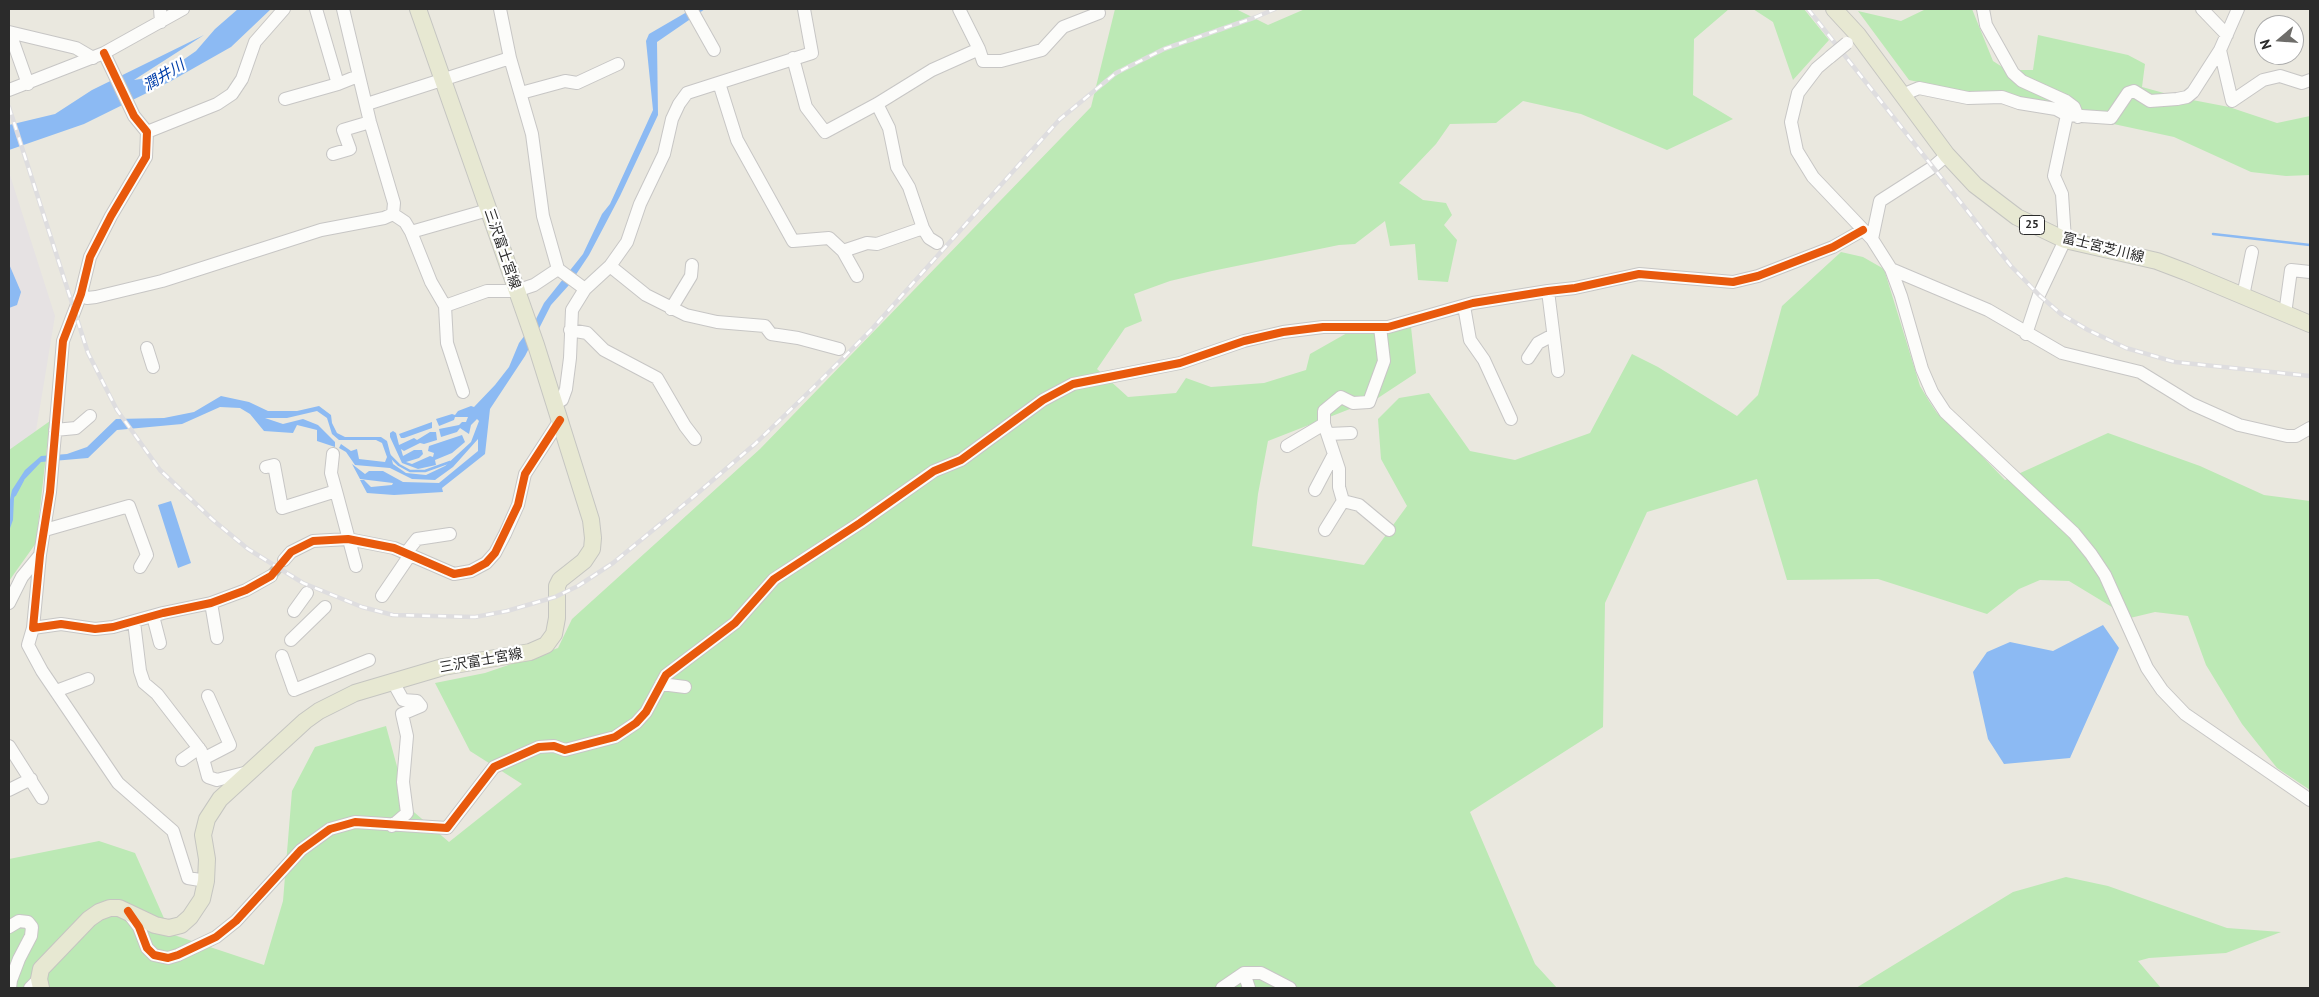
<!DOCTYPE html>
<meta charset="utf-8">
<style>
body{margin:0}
#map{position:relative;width:2319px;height:997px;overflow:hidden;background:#eae8df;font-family:"PT Sans",sans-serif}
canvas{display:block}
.frame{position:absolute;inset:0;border:10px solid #2b2b2b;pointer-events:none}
.north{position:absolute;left:2254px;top:15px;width:50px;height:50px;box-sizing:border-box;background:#fff;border:1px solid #aaa;border-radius:50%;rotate:252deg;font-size:14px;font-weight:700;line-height:20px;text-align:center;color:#2b2b2b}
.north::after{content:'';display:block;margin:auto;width:18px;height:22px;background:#6e6d6a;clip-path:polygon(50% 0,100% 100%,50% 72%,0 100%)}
</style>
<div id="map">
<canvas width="2319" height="997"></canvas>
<div class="frame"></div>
<div class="north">N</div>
</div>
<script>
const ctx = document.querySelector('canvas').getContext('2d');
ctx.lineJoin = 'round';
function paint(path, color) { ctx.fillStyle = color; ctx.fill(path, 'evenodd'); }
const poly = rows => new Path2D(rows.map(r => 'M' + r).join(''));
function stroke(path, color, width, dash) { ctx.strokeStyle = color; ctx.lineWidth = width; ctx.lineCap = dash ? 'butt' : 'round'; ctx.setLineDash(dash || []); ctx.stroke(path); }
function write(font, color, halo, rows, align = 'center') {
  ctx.font = font + ' "PT Sans","Noto Sans JP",sans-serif'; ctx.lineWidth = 4.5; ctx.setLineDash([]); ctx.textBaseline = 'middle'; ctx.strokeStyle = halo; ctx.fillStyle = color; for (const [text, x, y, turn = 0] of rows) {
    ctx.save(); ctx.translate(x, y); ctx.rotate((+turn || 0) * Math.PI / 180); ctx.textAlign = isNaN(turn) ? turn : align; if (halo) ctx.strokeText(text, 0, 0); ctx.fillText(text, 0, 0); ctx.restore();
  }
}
paint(poly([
 [9,172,55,316,30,467,9,541]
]), '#e6e2e3');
paint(poly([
 [1115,9,1236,9,1268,25,1305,9,1729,9,1694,39,1693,95,1733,119,1667,150,1581,114,1523,101,1496,123,1450,124,1436,144,1399,183,1423,200,1446,203,1452,215,1444,225,1457,240,1448,282,1418,280,1415,244,1390,246,1385,221,1355,244,1339,245,1212,271,1170,281,1134,294,1142,321,1125,328,1097,369,1128,397,1176,393,1186,378,1211,387,1264,383,1306,370,1310,354,1370,320,1411,327,1416,373,1378,398,1268,441,1258,494,1252,546,1364,565,1407,506,1381,459,1378,419,1399,398,1429,393,1470,451,1515,460,1590,433,1632,354,1658,367,1737,416,1758,395,1782,306,1841,252,1863,257,1884,269,1920,386,1929,401,1937,413,1958,431,2005,480,2108,433,2200,466,2264,495,2310,501,2310,790,2277,768,2242,724,2206,665,2188,616,2155,612,2130,618,2069,581,2040,580,2019,589,1987,614,1878,579,1787,580,1757,479,1647,512,1605,603,1603,727,1470,812,1535,964,1557,988,9,988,9,859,99,841,135,853,171,934,264,965,283,901,292,791,315,747,386,726,408,807,449,842,522,784,470,751,435,683,485,673,558,648,572,619,760,449,1091,107],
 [1753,9,1804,9,1829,40,1793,80,1773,22],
 [1926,9,1972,9,1993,61,2007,70,2033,70,2038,35,2128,55,2145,64,2142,87,2182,98,2229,107,2277,123,2310,116,2310,175,2286,176,2251,172,2174,137,1909,80,1858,11,1901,21],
 [50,421,36,543,9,581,9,450],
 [2066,877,2108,886,2227,928,2281,932,2226,953,2149,958,2138,961,2161,988,1856,988,2013,892]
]), '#bce9b5');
paint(poly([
 [238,9,271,9,231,47,171,81,84,124,9,150,9,125,55,114,92,90,204,35,134,80,160,76,196,51,215,29],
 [692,9,705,9,657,42,658,115,620,196,589,255,569,285,551,305,525,356,490,409,485,454,442,488,443,492,394,495,367,493,360,480,364,480,371,487,392,485,393,483,360,479,352,464,365,474,369,471,383,471,403,482,439,483,478,451,478,439,453,467,435,480,412,479,390,468,355,465,346,452,339,448,341,444,351,451,357,449,359,459,385,462,387,457,382,443,376,440,339,440,332,434,327,418,317,411,287,418,265,418,283,424,303,419,318,425,335,442,335,447,317,441,317,430,297,425,293,433,264,431,250,414,240,408,220,407,182,424,117,430,88,458,41,462,23,481,14,498,13,520,9,531,9,504,12,490,25,470,41,456,67,454,87,447,116,419,164,418,194,412,221,396,249,402,268,411,297,411,319,406,331,415,332,423,337,433,345,437,381,437,387,441,393,464,406,473,426,475,445,466,471,442,479,421,477,419,471,425,469,434,460,428,457,432,441,437,439,429,459,425,462,422,466,422,468,417,455,417,454,420,439,426,436,419,452,414,455,415,458,411,471,406,474,407,495,385,509,367,519,343,534,323,544,303,583,254,602,214,610,204,653,110,646,41,649,34],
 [9,264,21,292,17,305,9,308],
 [432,422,432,428,404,438,401,438,399,434],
 [393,431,396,433,399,445,414,438,417,440,430,432,436,432,437,440,424,444,420,443,404,451,401,449,403,456,414,450,422,450,423,454,419,458,406,462,412,464,430,456,433,457,434,453,428,451,429,446,462,435,465,442,452,453,435,460,436,465,418,469,402,463,390,437,390,433],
 [171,501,191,563,178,568,158,505],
 [2103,625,2119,648,2070,758,2004,764,1988,739,1973,672,1987,652,2010,642,2053,651]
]), '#8cbaf3');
stroke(poly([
 [2213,234,2310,245],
 [388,454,399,465,410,471,425,471,450,462],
 [15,495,23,480]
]), '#8cbaf3', 2.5);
stroke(poly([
 [271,576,284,560]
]), '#c4c2bb', 12, [12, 6]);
const minor = poly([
 [160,9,161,22],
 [316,9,338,84],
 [343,9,370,122,394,203,393,214],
 [691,9,714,50],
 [1983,9,1986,25,2013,73,2022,81,2066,101,2074,107,2078,117],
 [2202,9,2227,35],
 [9,32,76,48,93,58],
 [10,33,28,84],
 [979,49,983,61,1001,61,1042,50,1063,27,1099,13],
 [2220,50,2232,101,2263,80,2280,76,2302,83,2310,80],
 [104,53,134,116,147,132,146,157,111,216,90,257,81,294,63,341,50,492,40,555,33,628,61,624,95,629,113,627,163,613,211,603,246,590,271,576],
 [1830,57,1817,68,1798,93,1791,122,1797,151,1813,177,1872,239,1891,269,1901,296,1922,369,1932,392,1945,412,2074,533,2091,554,2105,575,2147,668,2162,690,2185,714,2310,800],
 [793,58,806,107,825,132,877,104,932,70,979,49,959,9],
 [719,83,737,140,793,241,829,238,843,251,857,276],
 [9,90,104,53,183,9],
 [521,93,565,81,577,83,618,64],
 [1902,95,1919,88,1968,98,2002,97,2019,103,2056,109,2067,115,2111,118,2128,93,2134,91,2150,101,2177,99,2187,97,2193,92,2220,50,2238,9],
 [285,99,338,84,358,76],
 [367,104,510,58],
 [877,104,889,128,897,167,909,187,923,228,929,238,937,243],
 [147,132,217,104,232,94,242,79,255,42,284,9],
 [333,154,350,149,343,130,370,122],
 [411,232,488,210],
 [1872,239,1880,201,1933,167,1947,155],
 [843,251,867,243,877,244,923,228],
 [610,266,646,295,686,315,717,322,765,326,771,334,798,338,839,349],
 [558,269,585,289],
 [1891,269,1988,310,2062,353,2140,372,2192,404,2239,425,2287,436,2296,436,2310,428],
 [1548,291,1558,371],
 [81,294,87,298,96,297,162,281,321,230,384,218,393,214,405,222,411,232,431,282,445,306,447,343,463,392],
 [2243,296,2252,252],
 [445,306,487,291,516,291,534,285,558,269,543,216,532,134,510,58,500,9],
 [1464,306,1470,340,1484,360,1511,419],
 [671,309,691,276,692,265],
 [2285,314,2291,270,2310,272],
 [1380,327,1384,361,1369,402,1353,403,1341,397,1324,411,1324,424,1339,469,1339,487,1343,501,1359,505,1389,530],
 [570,330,587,333,604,350,657,378,685,426,695,439],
 [2026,334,2039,295,2065,240,2062,194,2054,176,2067,115],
 [147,348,153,367],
 [1528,358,1538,343,1553,335],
 [554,402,562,400,566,389,570,358,572,310,585,289,610,266,627,242,640,204,664,154,672,119,679,104,687,93,812,53,804,9],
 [55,430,76,428,90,416],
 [1328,434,1351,433],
 [1287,446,1324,424],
 [333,454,331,473,336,491],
 [266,467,274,465,282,508,336,491,356,566],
 [1315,490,1334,454],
 [45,530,129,506,147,555,140,567],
 [1325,530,1343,501],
 [406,553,417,539,450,534],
 [284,560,291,552,313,541,348,539,394,548,454,574,471,571,486,563,495,553,505,534,518,505,525,474,560,420],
 [382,596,410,555],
 [9,603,22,577,40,555],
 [211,603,217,638],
 [294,611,307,593],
 [153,616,160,643],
 [134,622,140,671,144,683,157,694,201,751,208,777,217,780,248,772],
 [33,628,28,645,42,671,118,783,173,831,188,878,206,881],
 [291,640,325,607],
 [282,656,294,690,369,660],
 [661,684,685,687],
 [56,691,88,679],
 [9,746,42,798],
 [203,759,230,745,208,696],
 [182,760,199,748],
 [9,790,31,779],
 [392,826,407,813,403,782,407,736,402,714,421,706,417,701,403,700,393,682],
 [129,914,139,927,147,948,154,955,168,958,178,955,216,937,236,921,301,850,330,829,355,822,447,828,494,767,539,747,554,746,565,750,615,737,636,723,646,712,666,675,735,623,774,579,860,523,934,471,961,460,1043,400,1073,384,1180,363,1244,341,1283,332,1323,327,1388,327,1473,303,1548,291,1575,288,1639,274,1733,282,1758,276,1833,247,1863,230],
 [9,927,19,921,28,922,32,927,31,936,19,959,11,980,10,988],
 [1244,973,1249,988],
 [30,988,39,979],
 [1222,988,1244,973,1261,973,1290,988]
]);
const major = poly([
 [1834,9,1858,35,1947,155,1975,185,2017,217,2065,240,2157,261,2186,272,2310,324],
 [41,988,39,979,41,969,89,919,99,912,110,908,119,908,155,925,169,928,181,925,190,917,202,899,206,881,207,859,203,835,207,819,220,799,305,721,319,711,355,693,443,667,530,652,546,645,554,634,557,618,557,586,560,580,584,561,592,549,593,538,591,520,536,345,418,9]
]);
stroke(minor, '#c7c6c5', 14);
stroke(major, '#c5c5c1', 18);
stroke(minor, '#fcfcfa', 12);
stroke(major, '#e7e8d2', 16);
const rail = poly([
 [1808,9,2011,266,2039,295,2061,314,2088,330,2126,348,2175,362,2310,376],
 [9,107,88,353,117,410,160,470,213,520,248,549,303,583,362,607,393,615,475,617,507,611,555,597,578,586,613,563,692,498,755,444,813,388,871,330,1060,119,1116,73,1164,49,1256,17,1275,9]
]);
stroke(rail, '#dedddf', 4.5);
stroke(rail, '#fff', 2.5, [8]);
const minorBridge = poly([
 [1830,57,1847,43]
]);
stroke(minorBridge, '#c7c6c5', 14, []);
stroke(minorBridge, '#fcfcfa', 12);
stroke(poly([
 [104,53,134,116,147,132,146,157,111,216,90,257,81,294,63,341,50,492,40,555,33,628,61,624,95,629,113,627,163,613,211,603,246,590,271,576,291,552,313,541,348,539,394,548,454,574,471,571,486,563,495,553,518,505,525,474,560,420],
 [128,911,139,927,147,948,154,955,168,958,178,955,216,937,236,921,301,850,330,829,355,822,447,828,494,767,539,747,554,746,565,750,615,737,636,723,646,712,666,675,735,623,774,579,860,523,934,471,961,460,1043,400,1073,384,1180,363,1244,341,1283,332,1323,327,1388,327,1473,303,1548,291,1575,288,1639,274,1733,282,1758,276,1833,247,1863,230]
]), '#e8590c', 8);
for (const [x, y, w] of [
 [2032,225,25]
]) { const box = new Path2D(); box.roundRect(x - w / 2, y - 9.5, w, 19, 4); ctx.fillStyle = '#fff'; ctx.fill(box); stroke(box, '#2b2b2b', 1); }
write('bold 12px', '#2b2b2b', null, [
 ["25",2032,225]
]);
write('14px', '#2b2b2b', '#fff', [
 ["富士宮芝川線",2103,248,14],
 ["三沢富士宮線",502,249,71],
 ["三沢富士宮線",481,661,-10]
]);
write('italic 15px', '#003ea9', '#fff', [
 ["潤井川",164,76,-31]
]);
</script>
